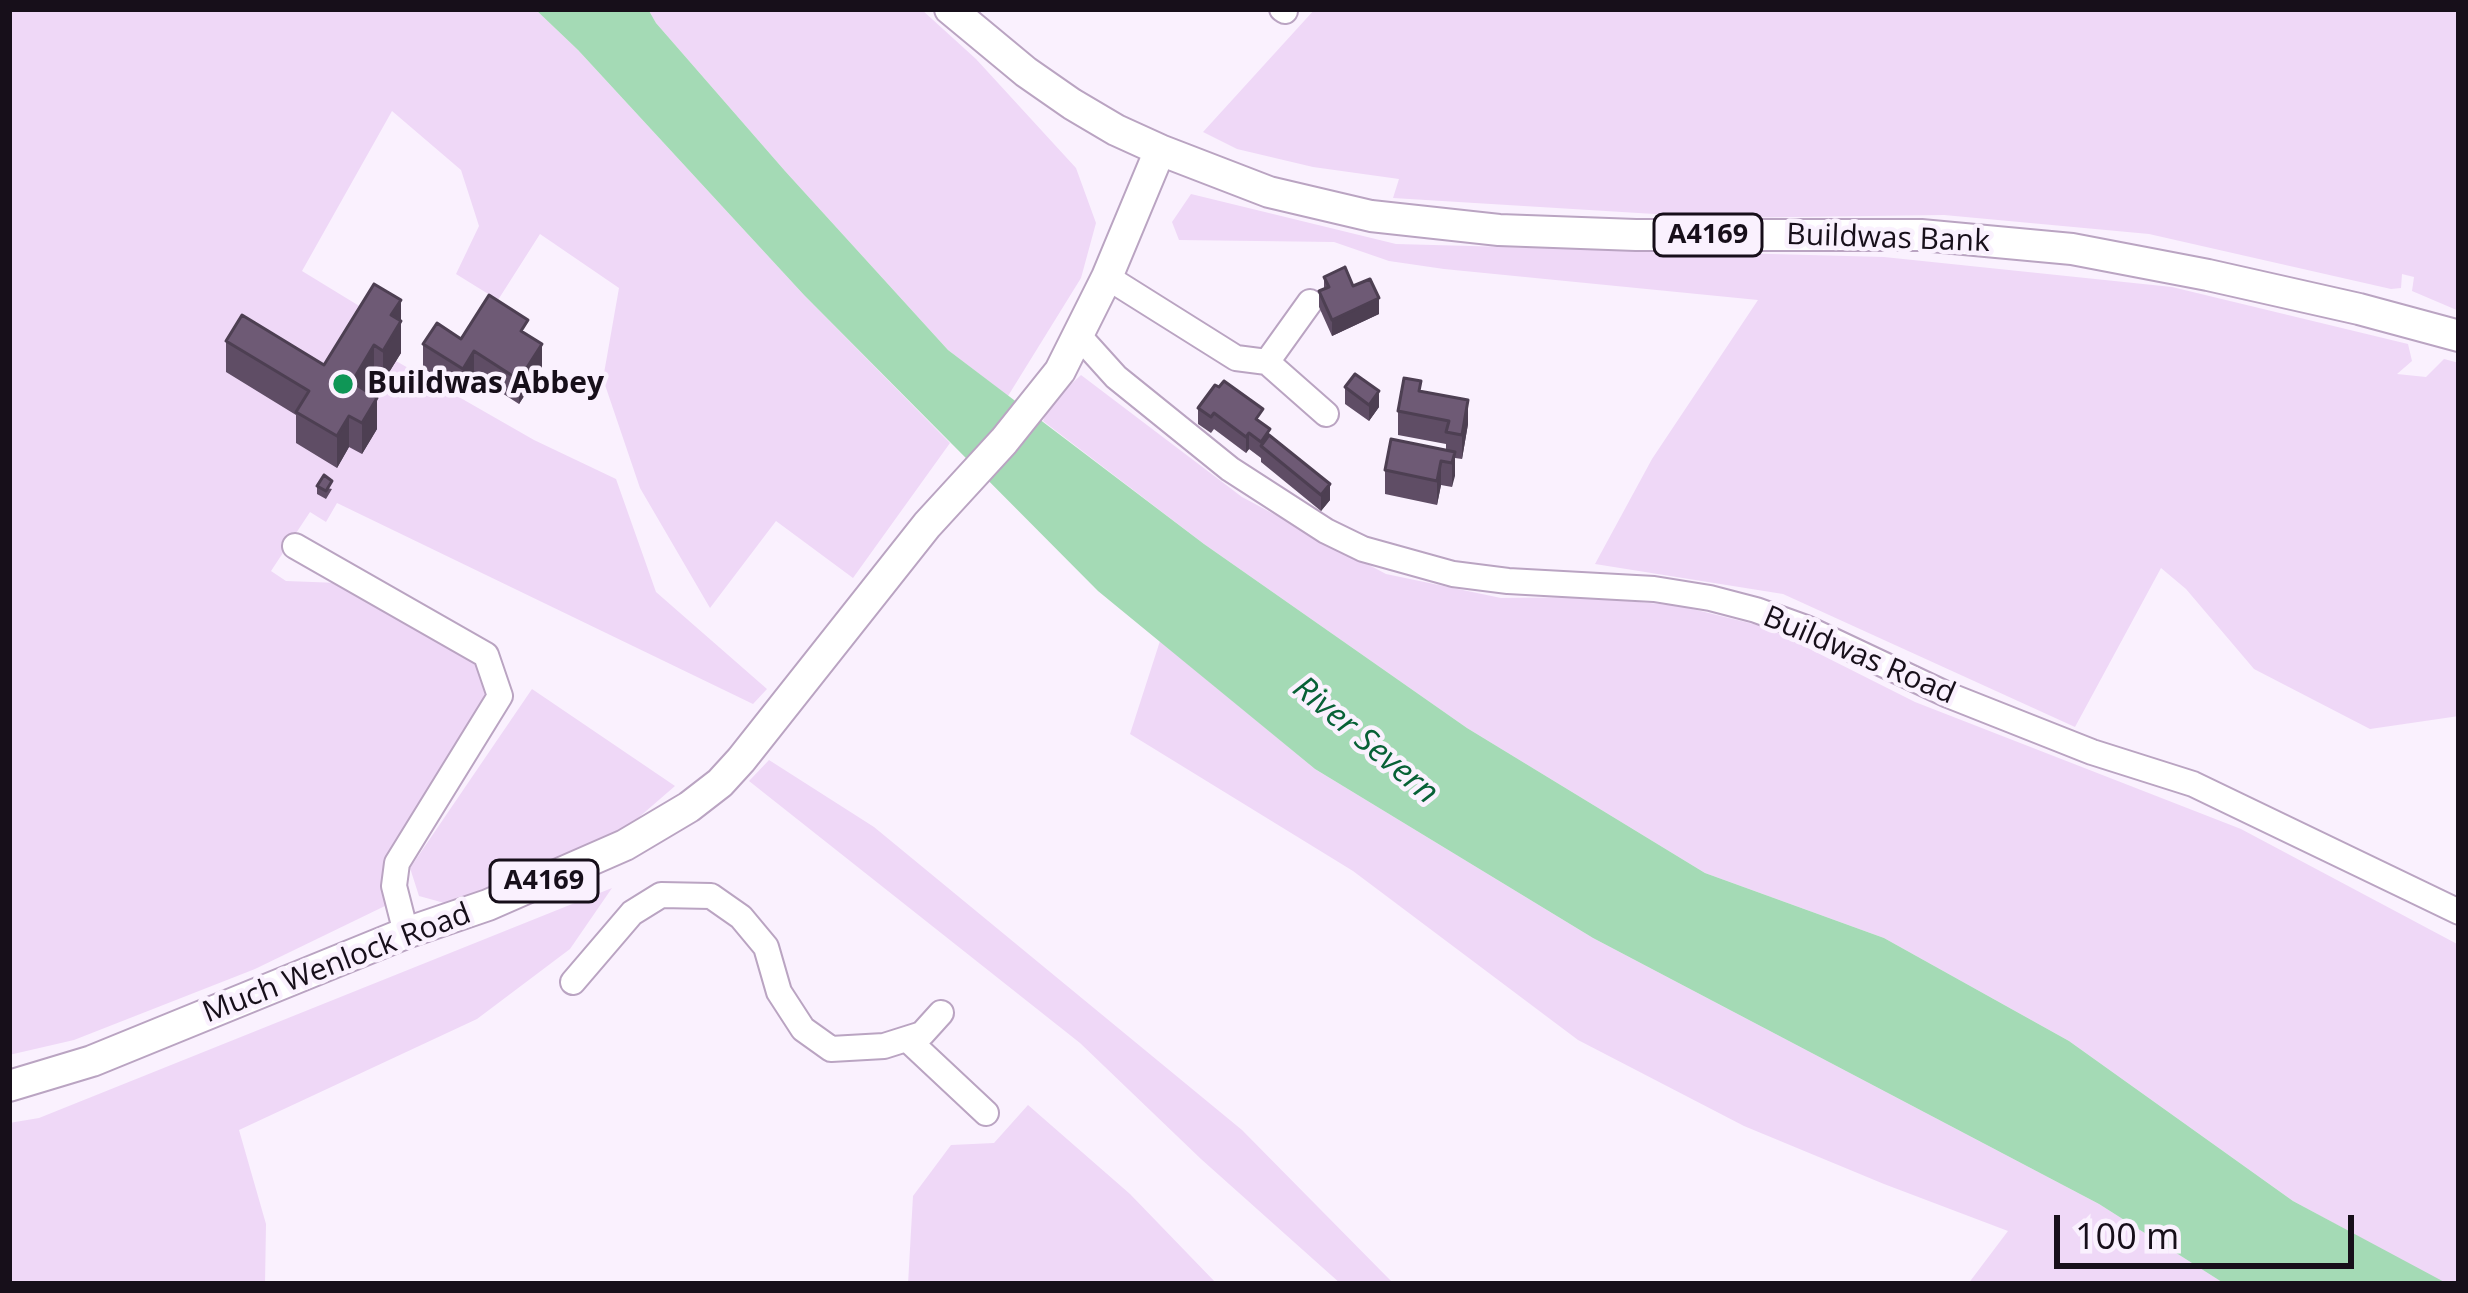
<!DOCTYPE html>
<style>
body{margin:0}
#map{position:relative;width:2468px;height:1293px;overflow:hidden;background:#faf1fe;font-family:"Open Sans",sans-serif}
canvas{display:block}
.frame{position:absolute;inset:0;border:12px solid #170f1a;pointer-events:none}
.scale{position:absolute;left:2054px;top:1215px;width:300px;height:54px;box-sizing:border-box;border:6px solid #170f1a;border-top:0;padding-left:15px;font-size:36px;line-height:42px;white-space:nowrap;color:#170f1a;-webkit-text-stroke:9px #faf1fe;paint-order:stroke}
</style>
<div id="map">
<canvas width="2468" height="1293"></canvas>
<div class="frame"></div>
<div class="scale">100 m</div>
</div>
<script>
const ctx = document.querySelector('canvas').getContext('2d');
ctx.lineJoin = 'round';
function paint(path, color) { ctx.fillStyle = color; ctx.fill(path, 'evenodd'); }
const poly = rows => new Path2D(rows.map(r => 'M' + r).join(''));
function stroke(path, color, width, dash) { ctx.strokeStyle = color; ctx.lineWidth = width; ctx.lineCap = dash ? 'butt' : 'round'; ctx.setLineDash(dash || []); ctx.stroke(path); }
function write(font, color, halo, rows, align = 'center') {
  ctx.font = font + ' "Open Sans",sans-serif'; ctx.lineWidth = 9; ctx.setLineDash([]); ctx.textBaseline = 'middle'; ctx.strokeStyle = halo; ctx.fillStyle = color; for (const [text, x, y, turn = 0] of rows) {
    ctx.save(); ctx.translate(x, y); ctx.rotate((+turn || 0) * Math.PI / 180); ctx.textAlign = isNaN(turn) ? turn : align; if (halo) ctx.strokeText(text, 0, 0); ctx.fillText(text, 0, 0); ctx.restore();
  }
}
paint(poly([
 [9,9,535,9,578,50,804,295,950,443,853,578,776,521,710,608,640,488,603,379,619,288,540,234,498,300,456,274,479,226,461,170,392,111,302,271,374,315,374,377,396,361,534,440,616,479,656,592,767,689,753,704,337,503,326,522,310,512,271,571,286,581,339,583,482,666,492,692,387,905,255,969,74,1040,9,1055],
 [648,9,921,9,976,59,1076,168,1096,223,1081,278,1008,396,948,350,785,171,656,23],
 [1315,9,2459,9,2459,311,2412,291,2414,277,2402,274,2401,288,2391,289,2149,234,1944,215,1720,218,1393,198,1399,179,1313,167,1237,149,1203,132],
 [1191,194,1396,244,1884,257,2172,287,2408,344,2412,361,2397,374,2426,377,2444,359,2459,363,2459,716,2370,729,2254,669,2186,589,2161,568,2075,727,1783,594,1595,564,1652,459,1758,300,1444,269,1389,261,1334,242,1179,240,1172,222],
 [1081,375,1242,497,1386,574,1501,598,1589,597,1680,606,1766,627,1915,702,2241,829,2459,945,2459,1284,2448,1284,2433,1277,2293,1201,2069,1041,1884,938,1705,873,1467,728,1204,544,1043,421,1051,403],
 [1160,641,1315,769,1593,938,2099,1204,2225,1284,1968,1284,2008,1231,1884,1184,1744,1126,1578,1040,1353,871,1130,734],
 [532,689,675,786,630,825,567,855,448,904,419,896,410,868],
 [769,760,874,827,1242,1130,1394,1284,1341,1284,1201,1159,1080,1043,749,781],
 [612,888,570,949,477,1019,239,1130,266,1224,265,1284,9,1284,9,1123,39,1118],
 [1028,1105,1130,1194,1217,1284,908,1284,913,1196,951,1145,994,1143]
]), '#efd8f7');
paint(poly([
 [535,9,648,9,656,23,785,171,948,350,1204,544,1467,728,1705,873,1884,938,2069,1041,2293,1201,2448,1284,2225,1284,2099,1204,1593,938,1315,769,1098,591,804,295,578,50]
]), '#a4dab5');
const minor = poly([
 [1282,9,1285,11],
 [1107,277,1236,358,1267,362,1310,302],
 [1079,336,1116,377,1230,469,1326,531,1363,549,1453,574,1508,581,1654,589,1710,598,1756,610,1806,628,1948,695,2092,752,2193,784,2459,912],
 [1267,362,1326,414],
 [295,546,486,655,500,696,397,863,394,886,406,933],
 [573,982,632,913,661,895,711,896,741,917,766,947,779,992,803,1029,831,1049,884,1046,922,1034,941,1013],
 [907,1039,986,1113]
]);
const major = poly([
 [950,9,1026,72,1072,104,1116,130,1160,150],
 [9,1086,92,1061,406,933,488,905,625,845,689,807,720,783,741,760,927,525,1004,441,1060,371,1107,277,1160,150,1269,192,1371,216,1499,230,1636,235,1921,235,2072,249,2208,275,2359,309,2459,336]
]);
stroke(minor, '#baa4c2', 28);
stroke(major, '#baa4c2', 34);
stroke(minor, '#fff', 24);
stroke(major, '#fff', 30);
paint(poly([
 [1324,277,1379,314,1332,336,1319,307,1319,291,1324,289],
 [401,300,401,353,383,382,374,377,366,391,377,429,362,454,349,447,337,468,296,443,296,415,226,372,226,341,324,365],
 [528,336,542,368,519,404,474,375,463,393,423,368,423,344,461,339],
 [1345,387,1379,407,1369,421,1345,404],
 [1421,391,1468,424,1462,459,1455,458,1452,487,1441,485,1437,505,1385,494,1385,470,1446,450,1446,444,1398,435,1398,411],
 [1198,408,1263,424,1270,435,1330,500,1321,511,1261,462,1261,458,1249,449,1246,453,1214,429,1211,433,1198,424],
 [317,486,332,489,326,499,317,494]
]), '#5f4d65');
paint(poly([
 [1379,298,1379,314,1332,336,1332,320],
 [401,300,401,353,383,382,383,351,391,315],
 [542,344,542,368,519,404,519,380],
 [374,345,374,377,352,414,352,382],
 [474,351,474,375,463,393,463,369],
 [1379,391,1379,407,1369,421,1369,405],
 [377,398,377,429,362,454,362,423],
 [1468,400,1468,424,1462,459,1462,435],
 [349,416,349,447,337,468,337,436],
 [1249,433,1249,449,1246,453,1246,437],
 [1455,452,1455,476,1452,487,1452,463],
 [1441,461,1441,485,1437,505,1437,481],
 [1330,484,1330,500,1321,511,1321,495]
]), '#4d3f52');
const building = poly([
 [1345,267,1353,286,1370,279,1379,298,1332,320,1319,291,1329,287,1324,277,1345,267],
 [374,284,401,300,391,315,401,321,383,351,374,345,352,382,377,398,362,423,349,416,337,436,296,412,309,391,226,341,242,315,324,365,374,284],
 [489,295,528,320,521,331,542,344,519,380,474,351,463,369,423,344,437,323,461,339,489,295],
 [1355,374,1379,391,1369,405,1345,387,1355,374],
 [1404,378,1421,381,1419,391,1468,400,1462,435,1446,432,1449,421,1398,411,1404,378],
 [1224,381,1263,409,1256,419,1270,429,1261,442,1249,433,1246,437,1214,413,1211,417,1198,408,1215,385,1219,387,1224,381],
 [1269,435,1330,484,1321,495,1261,446,1269,435],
 [1391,439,1455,452,1452,463,1441,461,1437,481,1385,470,1391,439],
 [324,475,332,481,326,491,317,486,324,475]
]);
paint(building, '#6e5a75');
stroke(building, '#4d3f52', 3);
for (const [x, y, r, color] of [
 [343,384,12,"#0f9656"]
]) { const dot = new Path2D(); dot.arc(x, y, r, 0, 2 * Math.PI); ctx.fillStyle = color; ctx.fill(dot); stroke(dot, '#faf1fe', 4.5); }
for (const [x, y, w] of [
 [1708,235,108],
 [544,881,108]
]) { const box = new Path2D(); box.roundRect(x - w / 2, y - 21, w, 42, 9); ctx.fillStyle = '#faf1fe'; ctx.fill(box); stroke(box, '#170f1a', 3); }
write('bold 27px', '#170f1a', null, [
 ["A4169",1708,235],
 ["A4169",544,881]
]);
write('30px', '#170f1a', '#faf1fe', [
 ["Buildwas Bank",1888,239,2],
 ["Buildwas Road",1859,656,23],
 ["Much Wenlock Road",337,964,-21]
]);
write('bold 30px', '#170f1a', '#faf1fe', [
 ["Buildwas Abbey",367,384]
], 'left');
write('italic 33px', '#076136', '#faf1fe', [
 ["River Severn",1365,741,40]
]);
</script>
